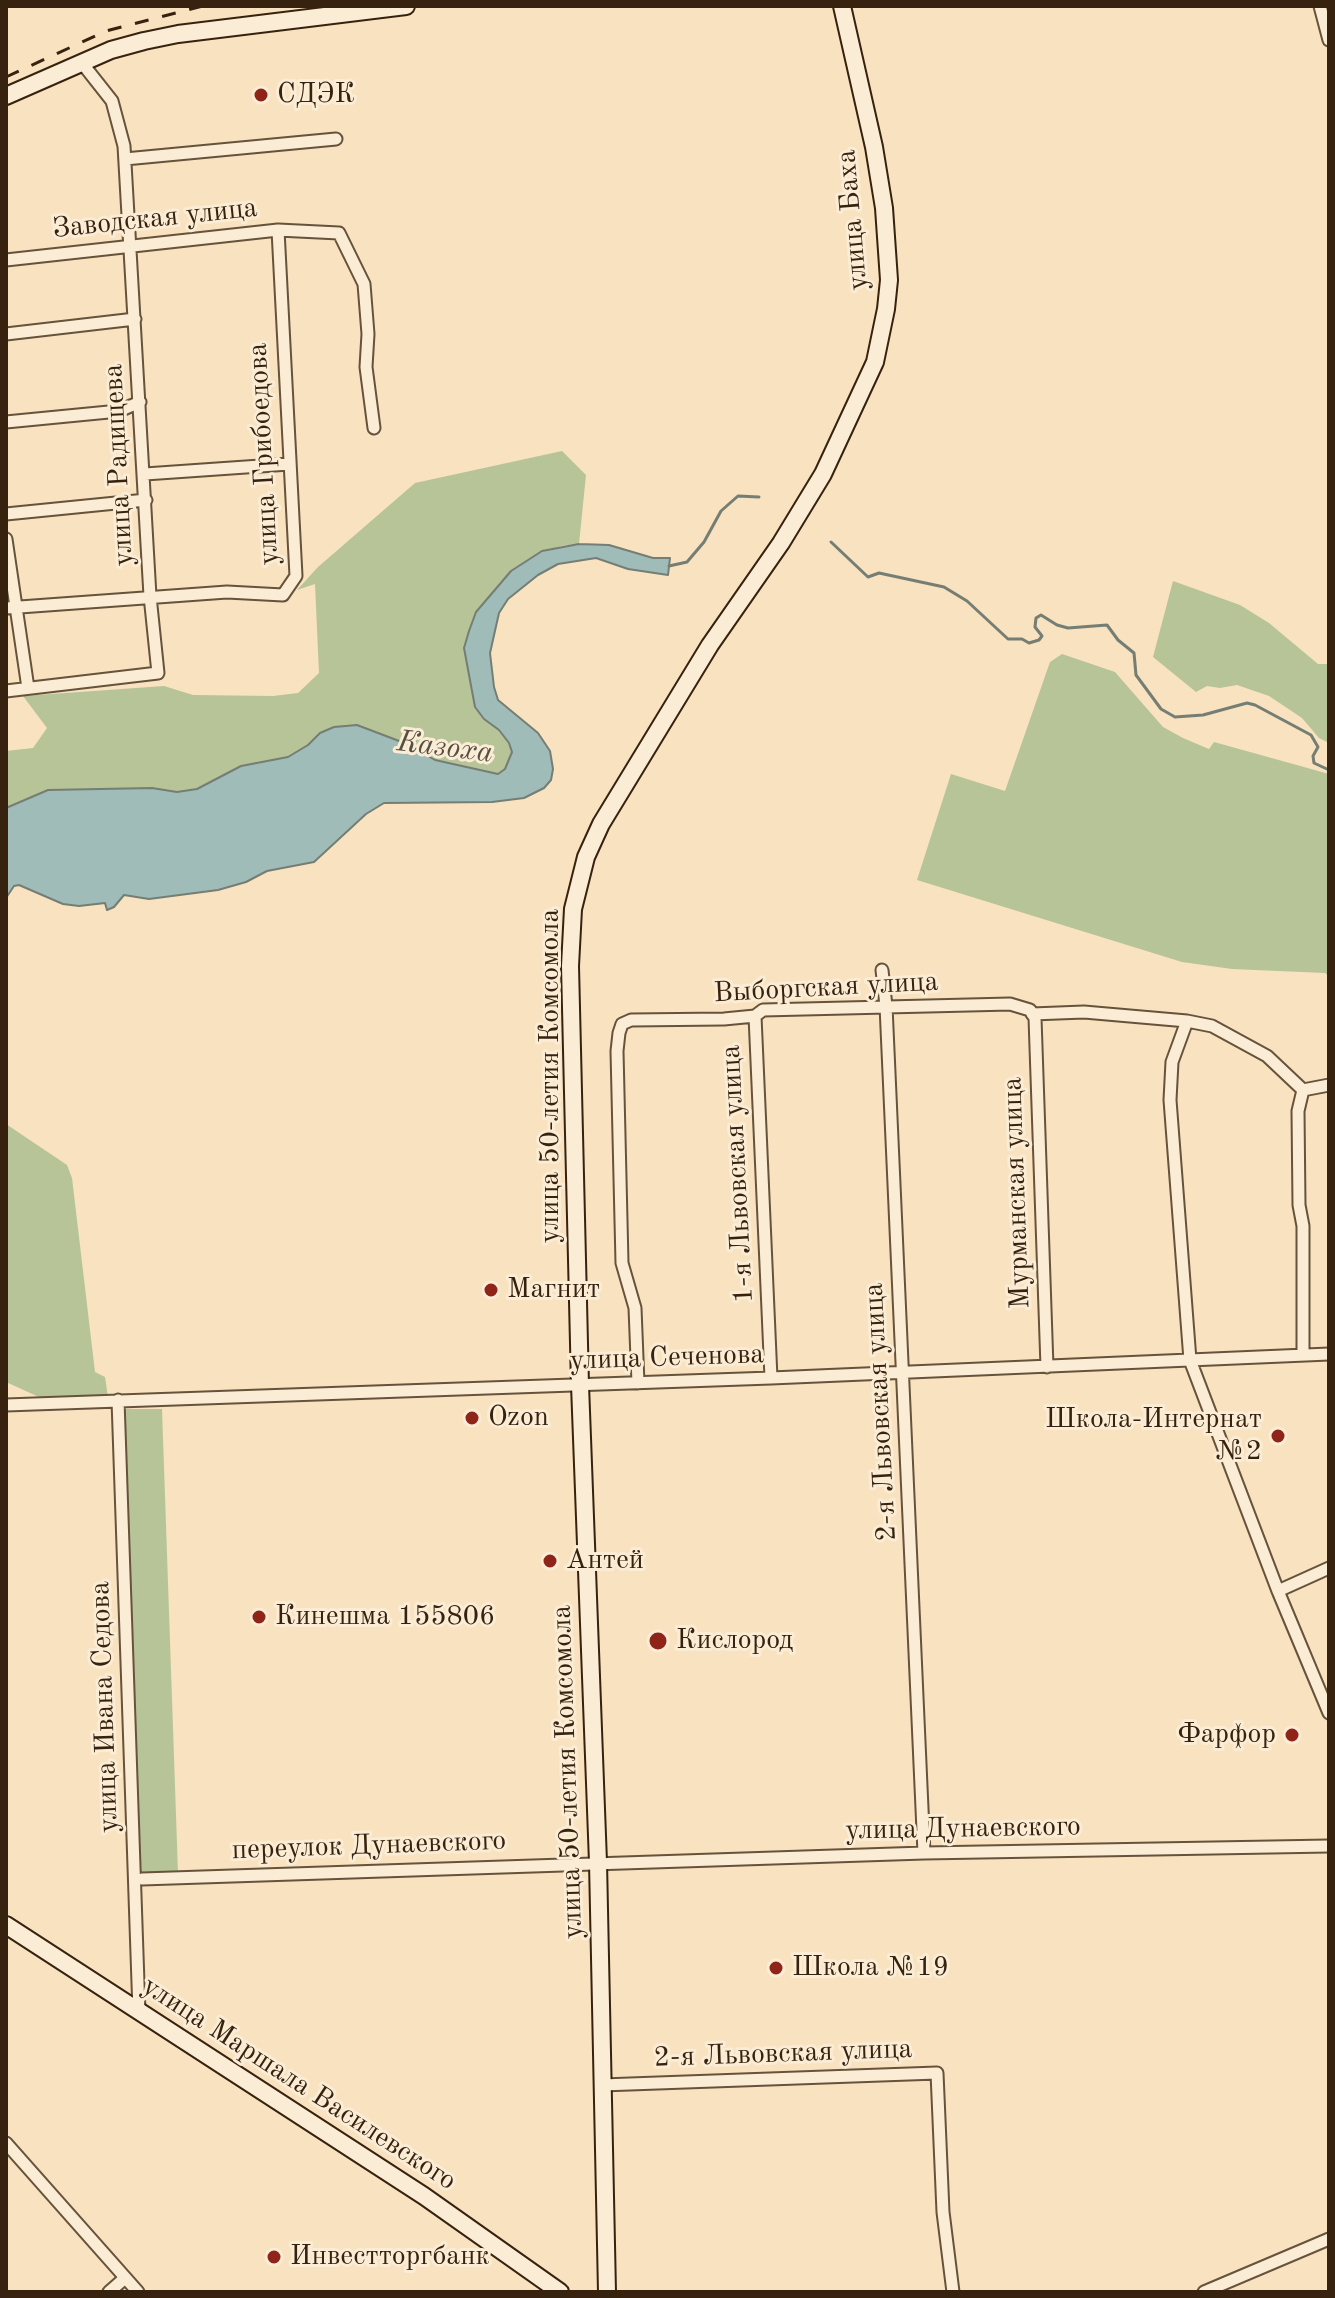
<!DOCTYPE html>
<meta charset="utf-8">
<style>
body{margin:0}
#map{position:relative;width:1335px;height:2298px;overflow:hidden;background:#f8e2bf;font-family:"Old Standard TT",serif}
canvas{display:block}
.frame{position:absolute;inset:0;border:8px solid #37220f;pointer-events:none}
</style>
<div id="map">
<canvas width="1335" height="2298"></canvas>
<div class="frame"></div>
</div>
<script>
const ctx = document.querySelector('canvas').getContext('2d');
ctx.lineJoin = 'round';
function paint(path, color) { ctx.fillStyle = color; ctx.fill(path, 'evenodd'); }
const poly = rows => new Path2D(rows.map(r => 'M' + r).join(''));
function stroke(path, color, width, dash) { ctx.strokeStyle = color; ctx.lineWidth = width; ctx.lineCap = dash ? 'butt' : 'round'; ctx.setLineDash(dash || []); ctx.stroke(path); }
function write(font, color, halo, rows, align = 'center') {
  ctx.font = font + ' "Old Standard TT",serif'; ctx.lineWidth = 6; ctx.setLineDash([]); ctx.textBaseline = 'middle'; ctx.strokeStyle = halo; ctx.fillStyle = color; for (const [text, x, y, turn = 0] of rows) {
    ctx.save(); ctx.translate(x, y); ctx.rotate((+turn || 0) * Math.PI / 180); ctx.textAlign = isNaN(turn) ? turn : align; if (halo) ctx.strokeText(text, 0, 0); ctx.fillText(text, 0, 0); ctx.restore();
  }
}
paint(poly([
 [562,451,586,475,579,544,561,546,511,571,476,612,464,648,475,707,484,719,499,730,510,743,512,752,505,769,497,774,435,760,407,744,357,725,335,727,320,733,308,745,288,757,241,766,197,789,177,792,152,788,48,790,6,808,6,751,33,748,47,728,23,696,164,686,193,695,273,696,298,693,319,673,315,584,297,590,318,567,415,483],
 [1173,581,1240,605,1269,623,1318,664,1329,664,1329,743,1319,738,1302,718,1269,696,1237,685,1220,688,1207,686,1196,692,1153,657],
 [1062,654,1115,672,1163,727,1183,738,1209,749,1214,742,1329,774,1329,976,1325,973,1232,969,1182,962,917,880,951,774,1005,791,1050,662],
 [6,1124,67,1165,72,1178,95,1372,105,1377,108,1397,41,1398,6,1382],
 [124,1409,162,1409,178,1873,141,1874]
]), '#b7c497');
const water = poly([
 [579,544,609,545,653,558,670,558,668,575,628,569,596,558,558,564,538,575,508,599,499,613,490,653,494,687,498,700,538,733,550,751,553,769,551,780,544,788,524,798,492,802,384,803,366,814,314,862,267,871,246,882,218,890,149,899,124,895,114,907,107,910,105,903,79,906,63,904,19,885,14,886,6,898,6,808,48,790,152,788,177,792,197,789,241,766,288,757,308,745,320,733,334,727,357,725,407,744,435,760,498,774,505,769,512,752,509,743,499,730,484,719,475,707,464,648,469,631,476,612,511,571,542,551,579,544]
]);
paint(water, '#9fbcb8');
stroke(water, '#757e74', 2);
stroke(poly([
 [831,542,868,577,879,573,944,587,967,601,1008,639,1022,639,1029,643,1039,640,1042,636,1035,627,1036,618,1041,615,1057,625,1068,628,1107,625,1118,640,1134,653,1136,675,1161,709,1175,717,1203,715,1247,703,1255,705,1311,735,1318,747,1313,756,1314,763,1329,770],
 [669,566,687,562,704,542,721,511,738,496,759,497]
]), '#757e74', 3);
const street = poly([
 [1320,6,1329,40],
 [125,159,336,139],
 [278,230,339,233,364,284,368,334,366,367,374,428],
 [6,260,278,230,296,576,283,595,227,592,6,608],
 [6,334,135,319],
 [6,422,119,411,140,402],
 [145,474,289,464],
 [6,514,146,500],
 [6,539,28,688],
 [6,691,158,673,150,596,124,146,112,101,82,63],
 [882,970,886,1006,924,1853],
 [1032,1014,1084,1012,1187,1021,1212,1026,1267,1056,1303,1090],
 [755,1016,771,1378],
 [1187,1021,1172,1062,1170,1100,1190,1360,1278,1591,1329,1713],
 [1303,1090,1298,1111,1299,1205,1303,1226,1303,1355],
 [1303,1090,1329,1085],
 [638,1383,635,1308,622,1263,617,1051,619,1033,622,1024,631,1020,724,1019,755,1016,763,1010,1010,1004,1030,1010,1035,1018,1047,1367],
 [118,1400,139,2012],
 [6,1405,771,1378,1329,1354],
 [1278,1591,1329,1568],
 [142,1879,924,1853,1329,1846],
 [602,2085,937,2073,943,2212,953,2292],
 [6,2143,138,2292],
 [109,2292,125,2278],
 [1204,2292,1329,2239]
]);
const secondary = poly([
 [6,96,111,50,144,41,178,34,406,6],
 [6,1925,424,2196,560,2292],
 [607,2292,598,1862,580,1385,570,966,573,909,586,857,601,824,710,645,781,543,823,474,875,362,886,309,889,280,884,208,874,147,842,6]
]);
stroke(street, '#67523b', 15);
stroke(secondary, '#37220f', 20);
stroke(street, '#faecd5', 11);
stroke(secondary, '#faecd5', 16);
stroke(poly([
 [6,77,106,31,203,6]
]), '#37220f', 3, [14, 14]);
for (const [x, y, r, color] of [
 [261,95,8,"#8f2418"],
 [491,1290,8,"#8f2418"],
 [472,1418,8,"#8f2418"],
 [1278,1436,8,"#8f2418"],
 [550,1561,8,"#8f2418"],
 [259,1617,8,"#8f2418"],
 [658,1641,10,"#8f2418"],
 [1292,1735,8,"#8f2418"],
 [776,1968,8,"#8f2418"],
 [274,2257,8,"#8f2418"]
]) { const dot = new Path2D(); dot.arc(x, y, r, 0, 2 * Math.PI); ctx.fillStyle = color; ctx.fill(dot); stroke(dot, '#faecd5', 3); }
write('28px', '#37220f', '#faecd5', [
 ["СДЭК",277,95],
 ["Магнит",507,1290],
 ["Ozon",488,1418],
 ["Школа-Интернат",1262,1420,"right"],
 ["№2",1262,1452,"right"],
 ["Антей",566,1561],
 ["Кинешма 155806",275,1617],
 ["Кислород",676,1641],
 ["Фарфор",1276,1735,"right"],
 ["Школа №19",792,1968],
 ["Инвестторгбанк",290,2257]
], 'left');
write('28px', '#37220f', '#faecd5', [
 ["Заводская улица",155,219,-6],
 ["улица Баха",853,220,-95],
 ["улица Грибоедова",264,454,-93],
 ["улица Радищева",119,465,-93],
 ["Выборгская улица",826,988,-3],
 ["улица 50-летия Комсомола",551,1076,-90],
 ["1-я Львовская улица",738,1174,-93],
 ["Мурманская улица",1017,1193,-92],
 ["улица Сеченова",667,1358,-2],
 ["2-я Львовская улица",881,1412,-93],
 ["улица Ивана Седова",105,1707,-92],
 ["улица 50-летия Комсомола",568,1772,-92],
 ["улица Дунаевского",963,1829,-1],
 ["переулок Дунаевского",369,1846,-2],
 ["2-я Львовская улица",783,2054,-2],
 ["улица Маршала Василевского",299,2084,33]
]);
write('italic 30px', '#565042', '#faecd5', [
 ["Казоха",445,748,7]
]);
</script>
